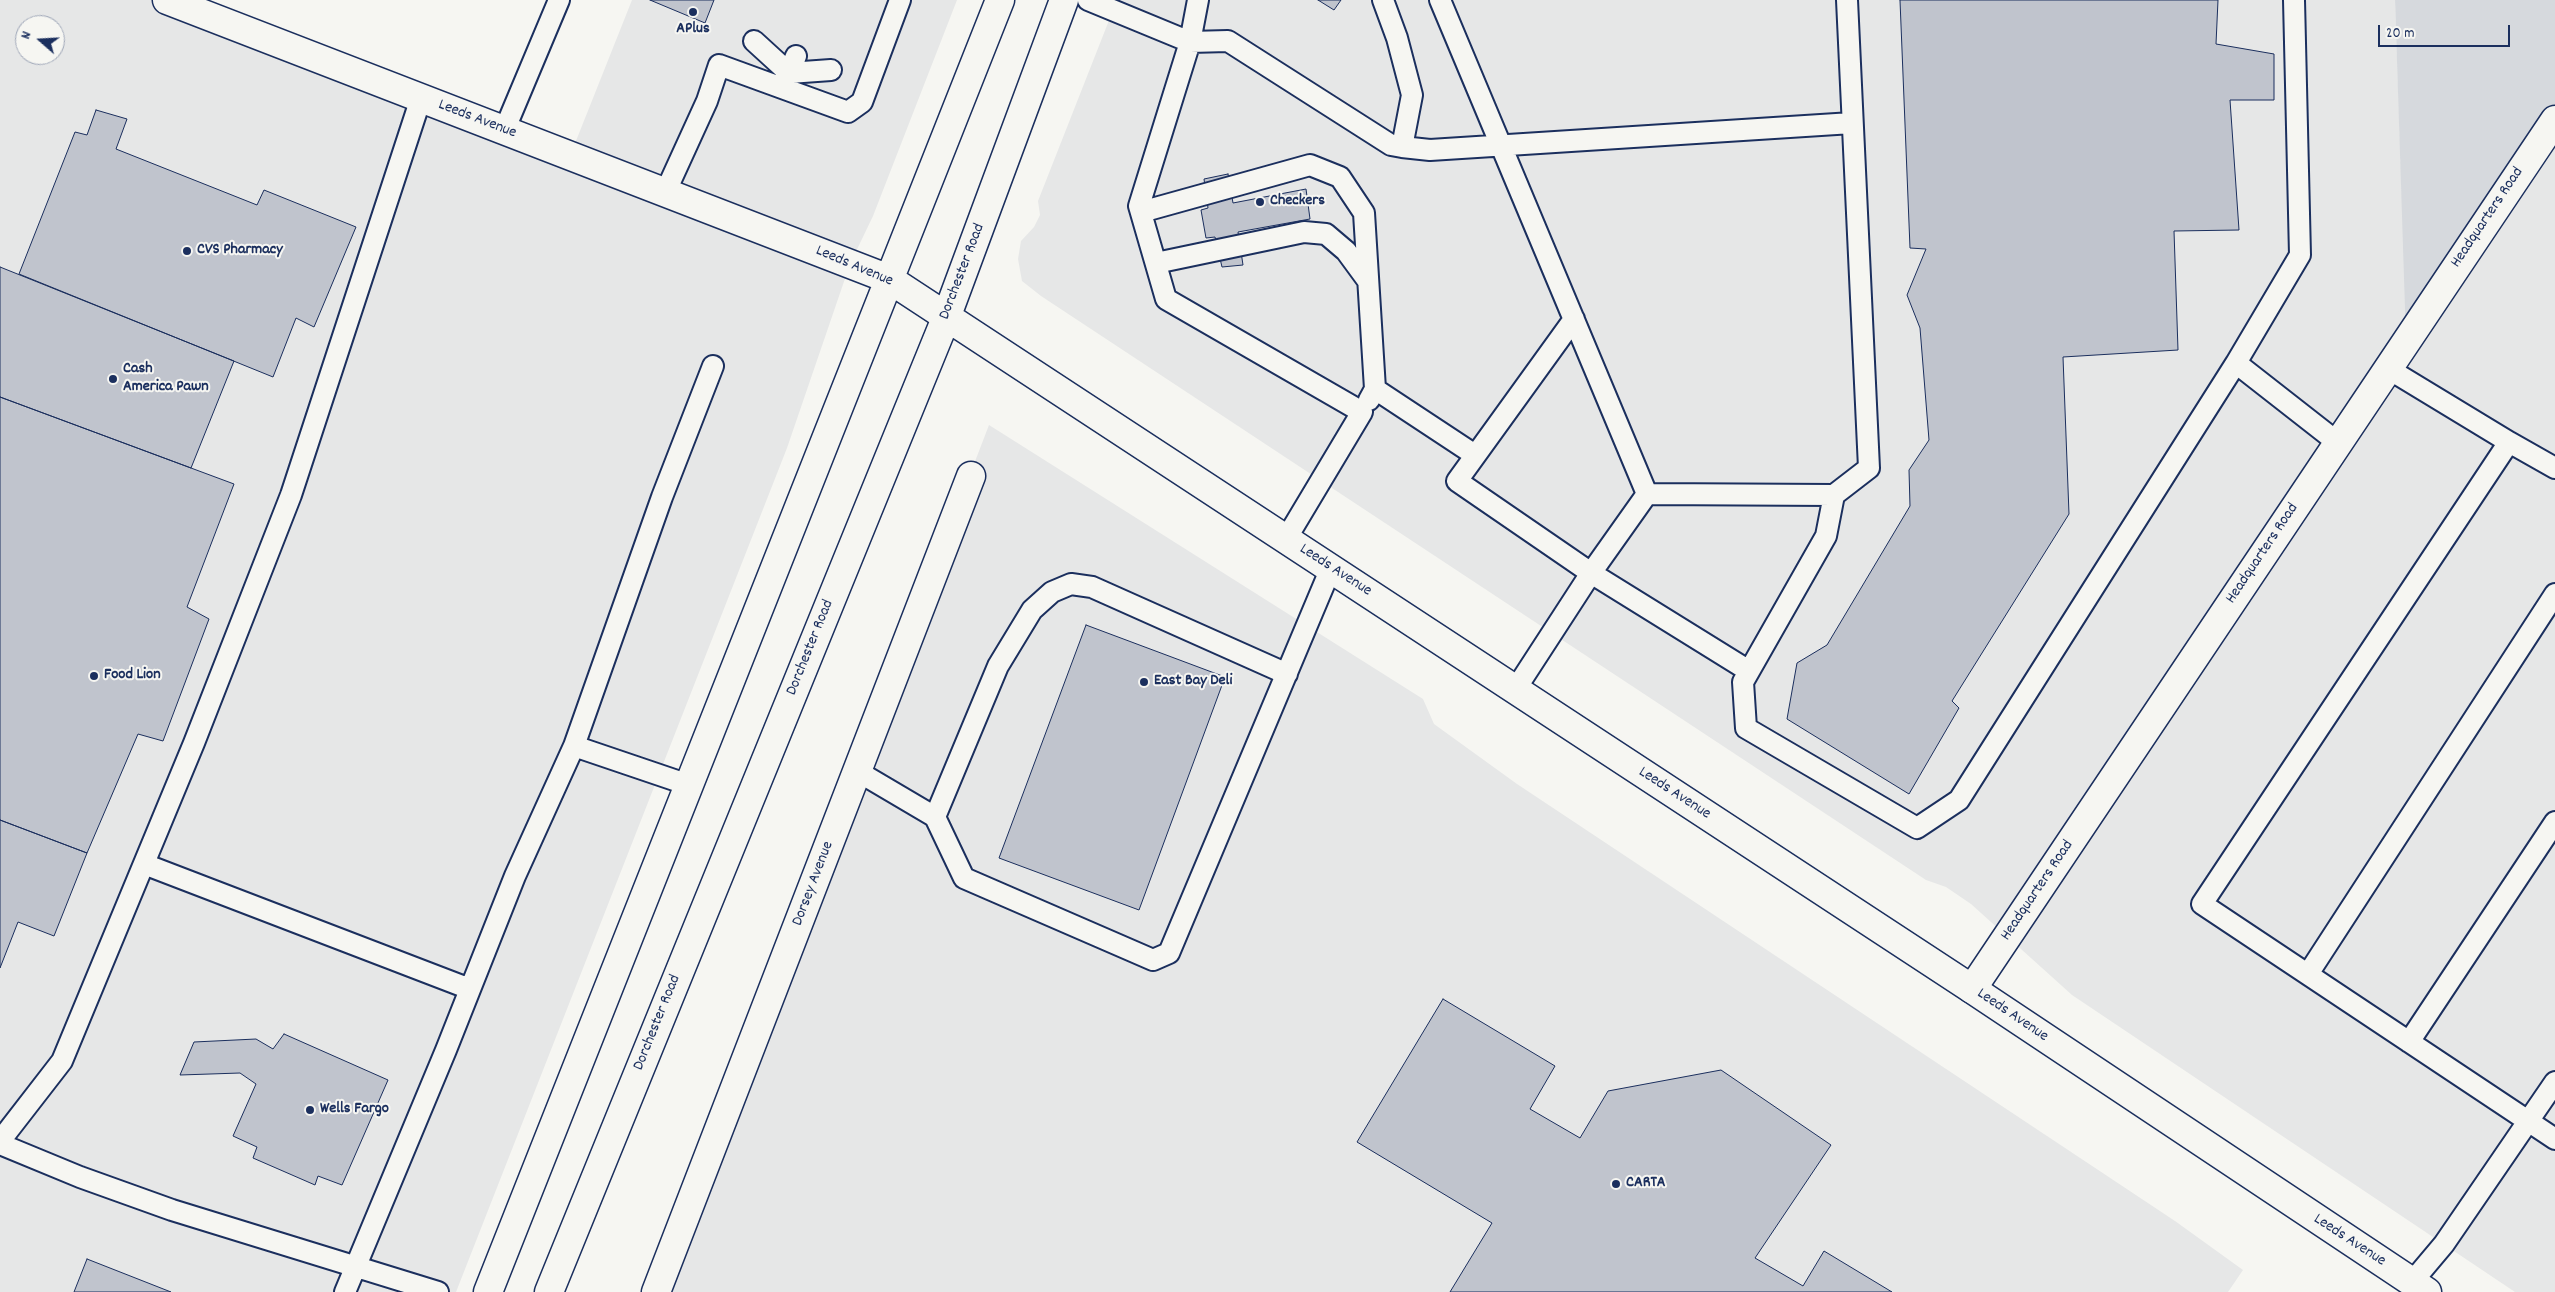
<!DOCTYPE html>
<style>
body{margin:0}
#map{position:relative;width:2555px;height:1292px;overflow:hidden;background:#f6f6f2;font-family:Dekko,sans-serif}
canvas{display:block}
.north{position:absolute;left:15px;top:15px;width:50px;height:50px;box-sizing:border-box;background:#f6f6f2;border:1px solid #9ea6b7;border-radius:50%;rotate:289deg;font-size:14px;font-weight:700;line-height:20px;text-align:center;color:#1b2f5e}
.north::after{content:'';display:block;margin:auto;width:18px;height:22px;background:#1b2f5e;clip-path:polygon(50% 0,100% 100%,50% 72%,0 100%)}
.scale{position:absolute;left:2378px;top:25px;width:132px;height:22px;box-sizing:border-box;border:2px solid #1b2f5e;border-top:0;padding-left:6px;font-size:15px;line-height:18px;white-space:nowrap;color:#1b2f5e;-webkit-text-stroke:4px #f6f6f2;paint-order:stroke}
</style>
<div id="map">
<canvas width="2555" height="1292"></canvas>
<div class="north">N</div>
<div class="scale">20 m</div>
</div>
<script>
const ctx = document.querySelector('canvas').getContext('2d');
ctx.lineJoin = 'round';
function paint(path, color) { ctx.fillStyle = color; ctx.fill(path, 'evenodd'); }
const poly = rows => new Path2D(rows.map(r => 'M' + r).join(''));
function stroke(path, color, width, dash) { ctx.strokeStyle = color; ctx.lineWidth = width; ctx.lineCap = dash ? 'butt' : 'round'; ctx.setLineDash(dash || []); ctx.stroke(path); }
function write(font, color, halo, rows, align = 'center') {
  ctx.font = font + ' Dekko,sans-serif'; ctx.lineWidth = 4; ctx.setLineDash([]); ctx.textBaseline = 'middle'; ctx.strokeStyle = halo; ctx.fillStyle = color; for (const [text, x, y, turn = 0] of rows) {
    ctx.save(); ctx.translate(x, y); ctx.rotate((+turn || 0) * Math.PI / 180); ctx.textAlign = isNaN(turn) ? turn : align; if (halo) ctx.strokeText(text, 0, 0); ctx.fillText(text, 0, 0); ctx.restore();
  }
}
paint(poly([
 [0,0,167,0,570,156,632,0,957,0,873,216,850,264,787,448,456,1292,0,1292],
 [25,25,55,25,55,55,25,55],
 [1117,0,2395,0,2407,338,2555,120,2555,1292,2515,1292,2072,995,1971,904,1946,887,1926,880,1041,296,1022,281,1018,259,1021,241,1034,227,1040,215,1038,201],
 [989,425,1423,699,1434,724,1517,784,2175,1221,2243,1270,2228,1292,656,1292]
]), '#e6e7e7');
paint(poly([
 [2395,0,2555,0,2555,120,2406,339]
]), '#d6d9dd');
const building = poly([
 [650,0,714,0,705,23,650,0],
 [1318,0,1341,0,1334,10,1318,0],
 [1900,0,2218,0,2216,44,2274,54,2274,100,2230,100,2239,230,2174,231,2178,350,2063,357,2069,514,1952,701,1959,708,1909,794,1787,719,1797,663,1827,645,1910,506,1909,470,1929,440,1920,328,1907,295,1926,249,1910,248,1900,0],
 [96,110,127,119,116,149,257,205,264,190,356,227,314,327,296,318,273,377,19,274,75,132,87,135,96,110],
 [1228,174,1233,203,1306,189,1310,219,1238,232,1243,265,1222,267,1215,237,1206,238,1201,210,1208,208,1204,179,1228,174],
 [0,267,234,361,191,468,0,397,0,267],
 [0,397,234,484,187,607,209,619,163,741,138,734,87,853,0,820,0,397],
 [1086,625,1225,677,1139,910,999,858,1086,625],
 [0,820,87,853,54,936,18,922,0,968,0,820],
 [1443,999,1555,1066,1530,1109,1580,1138,1608,1091,1721,1070,1831,1145,1755,1258,1803,1286,1824,1251,1892,1292,1450,1292,1492,1223,1357,1142,1443,999],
 [284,1034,388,1080,342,1185,318,1176,315,1185,253,1158,257,1147,233,1136,256,1084,240,1073,180,1075,194,1042,256,1039,273,1049,284,1034],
 [87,1259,171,1292,74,1292,87,1259]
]);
paint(building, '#c0c4cd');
stroke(building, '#1b2f5e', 1);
const lane = poly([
 [1088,0,1190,42,1228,41,1391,145,1402,147,1430,150,1852,123],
 [1198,0,1190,42,1139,206,1166,299,1362,412,1286,539],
 [1383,0,1397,38,1412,95,1402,147],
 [1440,0,1647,494,1591,573,1515,690],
 [754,41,789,73,796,56],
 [785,85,789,73,831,70],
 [504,131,559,0],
 [665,193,707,101,719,65,848,112,862,102,900,0],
 [1141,212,1310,165,1340,177,1364,213,1375,389],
 [1156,263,1304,232,1326,234,1346,251,1368,281],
 [1574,319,1457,481,1591,573,1749,671],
 [2236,363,2300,255,2294,0],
 [2387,368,2509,442],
 [1369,400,1375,389,1475,455],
 [2555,468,2509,442,2202,904,2555,1139],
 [1647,494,1834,495,1869,468,1847,0],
 [1834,495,1826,536,1743,682,1746,728,1917,828,1959,800,2236,363,2337,442],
 [574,746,662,497,713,366],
 [857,771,935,817,964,878,1153,960,1169,953,1331,568],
 [935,817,998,666,1032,610,1052,592,1071,584,1092,587,1287,674],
 [144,864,470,989],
 [2308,974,2555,594],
 [2409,1042,2555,822],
 [0,1141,62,1061,194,743,291,495,421,98],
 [0,1144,80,1177,172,1210,438,1292],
 [2412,1282,2444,1244,2555,1082],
 [345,1292,446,1050,515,876,574,746,689,785]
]);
const street = poly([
 [1972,989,2555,120],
 [656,1292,971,476]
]);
const secondary = poly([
 [167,0,889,279,1972,989,2427,1292],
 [488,1292,1000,0],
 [549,1292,946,318,1064,0]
]);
stroke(lane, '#1b2f5e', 24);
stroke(street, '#1b2f5e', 31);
stroke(secondary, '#1b2f5e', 31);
stroke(lane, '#f6f6f2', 20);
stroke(street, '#f6f6f2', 28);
stroke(secondary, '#f6f6f2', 28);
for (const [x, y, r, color] of [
 [693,12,5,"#1b2f5e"],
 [1260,202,5,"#1b2f5e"],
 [187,251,5,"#1b2f5e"],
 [113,379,5,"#1b2f5e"],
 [94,676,5,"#1b2f5e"],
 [1144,682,5,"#1b2f5e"],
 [310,1110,5,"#1b2f5e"],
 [1616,1184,5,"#1b2f5e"]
]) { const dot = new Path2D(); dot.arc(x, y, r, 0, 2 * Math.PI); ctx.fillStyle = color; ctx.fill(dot); stroke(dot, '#f6f6f2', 2); }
write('bold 16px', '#1b2f5e', '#f6f6f2', [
 ["APlus",693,30,"center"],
 ["Checkers",1270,202],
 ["CVS Pharmacy",197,251],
 ["Cash",123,370],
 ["America Pawn",123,388],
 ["Food Lion",104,676],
 ["East Bay Deli",1154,682],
 ["Wells Fargo",320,1110],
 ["CARTA",1626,1184]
], 'left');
write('16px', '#1b2f5e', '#f6f6f2', [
 ["Leeds Avenue",477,120,21],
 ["Headquarters Road",2488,218,-56],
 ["Leeds Avenue",854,267,23],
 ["Dorchester Road",963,272,-69],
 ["Headquarters Road",2263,554,-56],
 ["Leeds Avenue",1335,571,33],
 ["Dorchester Road",811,648,-68],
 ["Leeds Avenue",1674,794,33],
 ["Dorsey Avenue",814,884,-69],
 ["Headquarters Road",2038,891,-56],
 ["Leeds Avenue",2012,1016,34],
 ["Dorchester Road",658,1023,-68],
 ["Leeds Avenue",2349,1241,33]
]);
</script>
